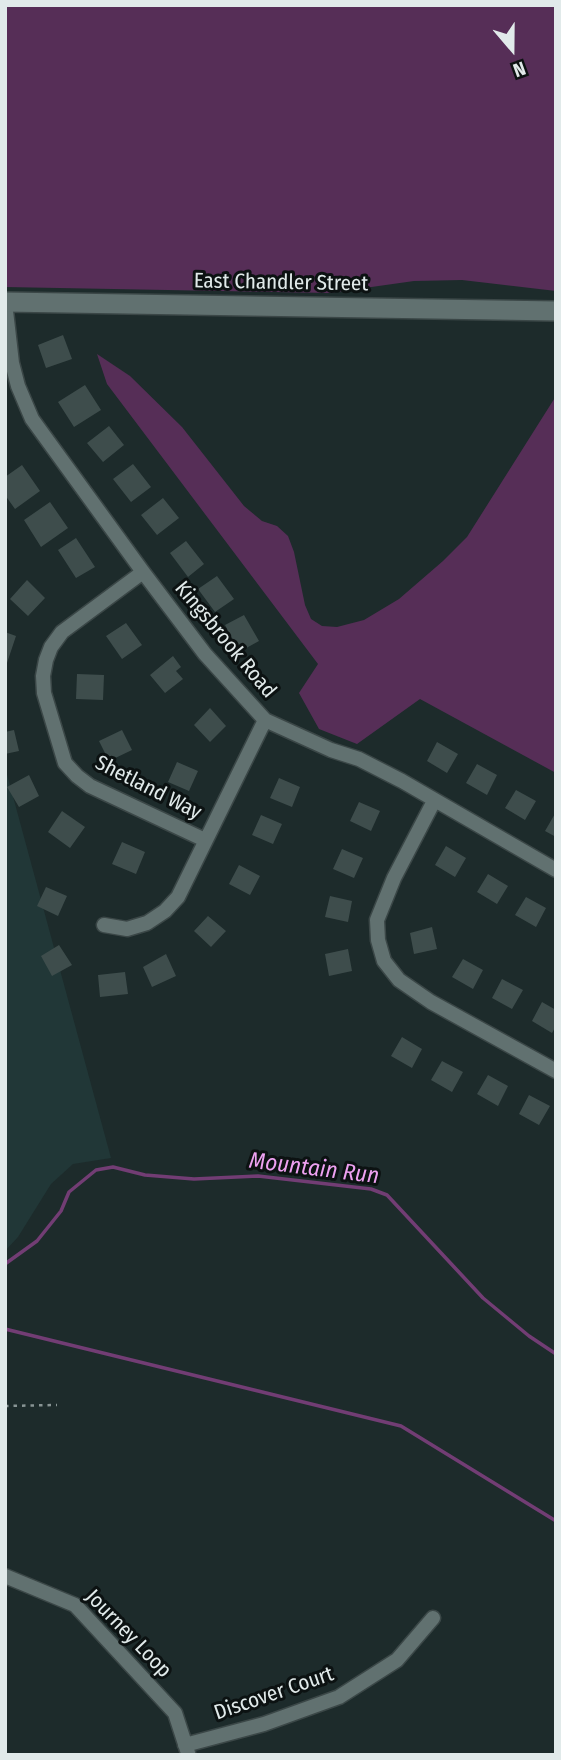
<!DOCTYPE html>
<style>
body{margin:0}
#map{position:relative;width:561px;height:1760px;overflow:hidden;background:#1d2b2b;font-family:"Fira Sans Condensed",sans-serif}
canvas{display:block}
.frame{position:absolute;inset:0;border:7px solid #e1eaea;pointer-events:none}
.north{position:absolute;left:477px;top:14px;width:70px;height:70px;-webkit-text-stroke:5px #0c1212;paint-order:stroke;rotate:160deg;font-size:19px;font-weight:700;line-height:28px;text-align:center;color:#e1eaea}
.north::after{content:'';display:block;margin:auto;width:24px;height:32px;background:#e1eaea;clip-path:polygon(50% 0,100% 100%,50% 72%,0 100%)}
</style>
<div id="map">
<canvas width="561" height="1760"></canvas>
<div class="frame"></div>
<div class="north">N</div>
</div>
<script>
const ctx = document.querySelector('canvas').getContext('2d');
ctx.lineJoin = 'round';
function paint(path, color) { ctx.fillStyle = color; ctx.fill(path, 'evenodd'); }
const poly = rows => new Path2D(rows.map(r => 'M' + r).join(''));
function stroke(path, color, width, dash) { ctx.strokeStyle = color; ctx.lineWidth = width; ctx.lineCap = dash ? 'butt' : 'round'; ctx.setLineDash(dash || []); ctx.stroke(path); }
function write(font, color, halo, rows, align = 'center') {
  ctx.font = font + ' "Fira Sans Condensed",sans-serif'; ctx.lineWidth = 6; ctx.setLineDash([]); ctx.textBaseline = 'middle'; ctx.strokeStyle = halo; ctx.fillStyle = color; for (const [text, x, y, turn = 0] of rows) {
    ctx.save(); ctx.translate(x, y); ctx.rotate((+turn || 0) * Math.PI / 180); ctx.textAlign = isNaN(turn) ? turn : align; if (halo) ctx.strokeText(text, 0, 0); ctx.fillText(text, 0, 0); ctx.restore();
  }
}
paint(poly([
 [5,767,111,1158,73,1164,51,1184,18,1237,5,1251]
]), '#213737');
paint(poly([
 [5,5,556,5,556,291,462,280,414,281,329,293,5,287],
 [97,354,130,376,182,427,244,506,262,521,277,526,288,536,294,552,305,605,311,619,322,626,337,627,364,620,399,599,443,561,467,537,556,396,556,773,420,699,357,744,319,729,299,693,318,664,107,384]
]), '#562e57');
stroke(poly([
 [5,1264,37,1241,61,1211,69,1192,96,1170,113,1167,145,1175,194,1179,258,1176,371,1189,387,1195,483,1298,529,1336,556,1354],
 [5,1329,401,1426,556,1521]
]), '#723d74', 3.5);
paint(poly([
 [63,335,72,359,46,368,38,345],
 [85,385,101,410,74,427,58,402],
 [109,426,124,445,103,462,87,443],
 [133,464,151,487,131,502,113,479],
 [22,465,40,491,15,509,5,495,5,477],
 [163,498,179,518,157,535,141,515],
 [50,502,68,528,41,547,24,520],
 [76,538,95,567,76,578,58,550],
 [186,541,204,564,188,577,170,553],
 [217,576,234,599,215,612,198,589],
 [27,580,45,598,28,616,10,599],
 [244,615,259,641,239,652,225,625],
 [126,623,142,645,122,659,106,636],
 [5,632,16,636,6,666,5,666],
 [173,656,181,667,176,671,183,679,165,693,150,675],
 [77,674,104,675,103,700,76,699],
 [210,708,226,726,210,742,194,725],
 [14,730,19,751,5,754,5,732],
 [122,730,132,750,109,761,99,741],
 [437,742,458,754,447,773,427,761],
 [177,762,198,771,189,791,168,782],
 [477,764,497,775,487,795,466,783],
 [29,775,39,796,19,807,7,787],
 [279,778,300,787,292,807,270,798],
 [516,790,536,801,525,820,505,808],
 [359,802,380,811,371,831,350,821],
 [62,811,85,827,70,848,48,832],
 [556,812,556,837,545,831],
 [261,815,282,824,273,844,252,835],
 [122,842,145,852,136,874,112,864],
 [446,846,466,858,455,877,435,865],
 [342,849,363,858,354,878,333,869],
 [239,865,260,876,250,895,229,884],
 [488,874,508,886,497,904,477,892],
 [46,887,67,896,58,916,37,906],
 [330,896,352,901,348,922,325,917],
 [526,897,546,908,536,927,515,915],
 [208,916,226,931,211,947,194,931],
 [432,927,437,949,414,954,410,933],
 [59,945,72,965,52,976,41,956],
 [348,949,352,971,329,976,325,954],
 [166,954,176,976,152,987,143,967],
 [463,959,483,970,473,989,452,977],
 [125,972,128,994,100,997,98,975],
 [502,979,523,990,512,1009,492,998],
 [542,1002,556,1010,556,1026,552,1033,532,1021],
 [402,1037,422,1049,412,1068,391,1056],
 [442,1061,463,1072,452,1092,431,1080],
 [488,1075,508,1086,498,1106,477,1094],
 [529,1095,550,1106,539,1125,519,1114]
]), '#3e4d4c');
const street = poly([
 [5,302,12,363,18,386,32,419,143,572,205,654,265,720,331,750,359,759,402,781,556,870],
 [143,572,62,632,51,647,46,660,43,676,44,693,65,763,77,776,90,786,205,840],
 [434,801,394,878,377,920,378,940,384,961,399,980,431,1002,556,1071],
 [104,925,127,929,147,923,165,911,178,897,265,720],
 [5,1576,75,1605,175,1713,188,1753],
 [185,1745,264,1724,339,1697,397,1660,433,1618]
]);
const secondary = poly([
 [5,302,556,311]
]);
stroke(street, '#3b4747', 17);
stroke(secondary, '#3b4747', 22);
stroke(poly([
 [5,1406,57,1405]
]), '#889494', 2.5, [3.5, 5]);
stroke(street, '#617170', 14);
stroke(secondary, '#617170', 19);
write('21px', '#e1eaea', '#0c1212', [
 ["East Chandler Street",281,283,1],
 ["Kingsbrook Road",225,640,50],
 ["Shetland Way",148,788,27],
 ["Journey Loop",128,1634,46],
 ["Discover Court",274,1694,-19]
]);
write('italic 23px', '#eea1f1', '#0c1212', [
 ["Mountain Run",314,1169,7]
]);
</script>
